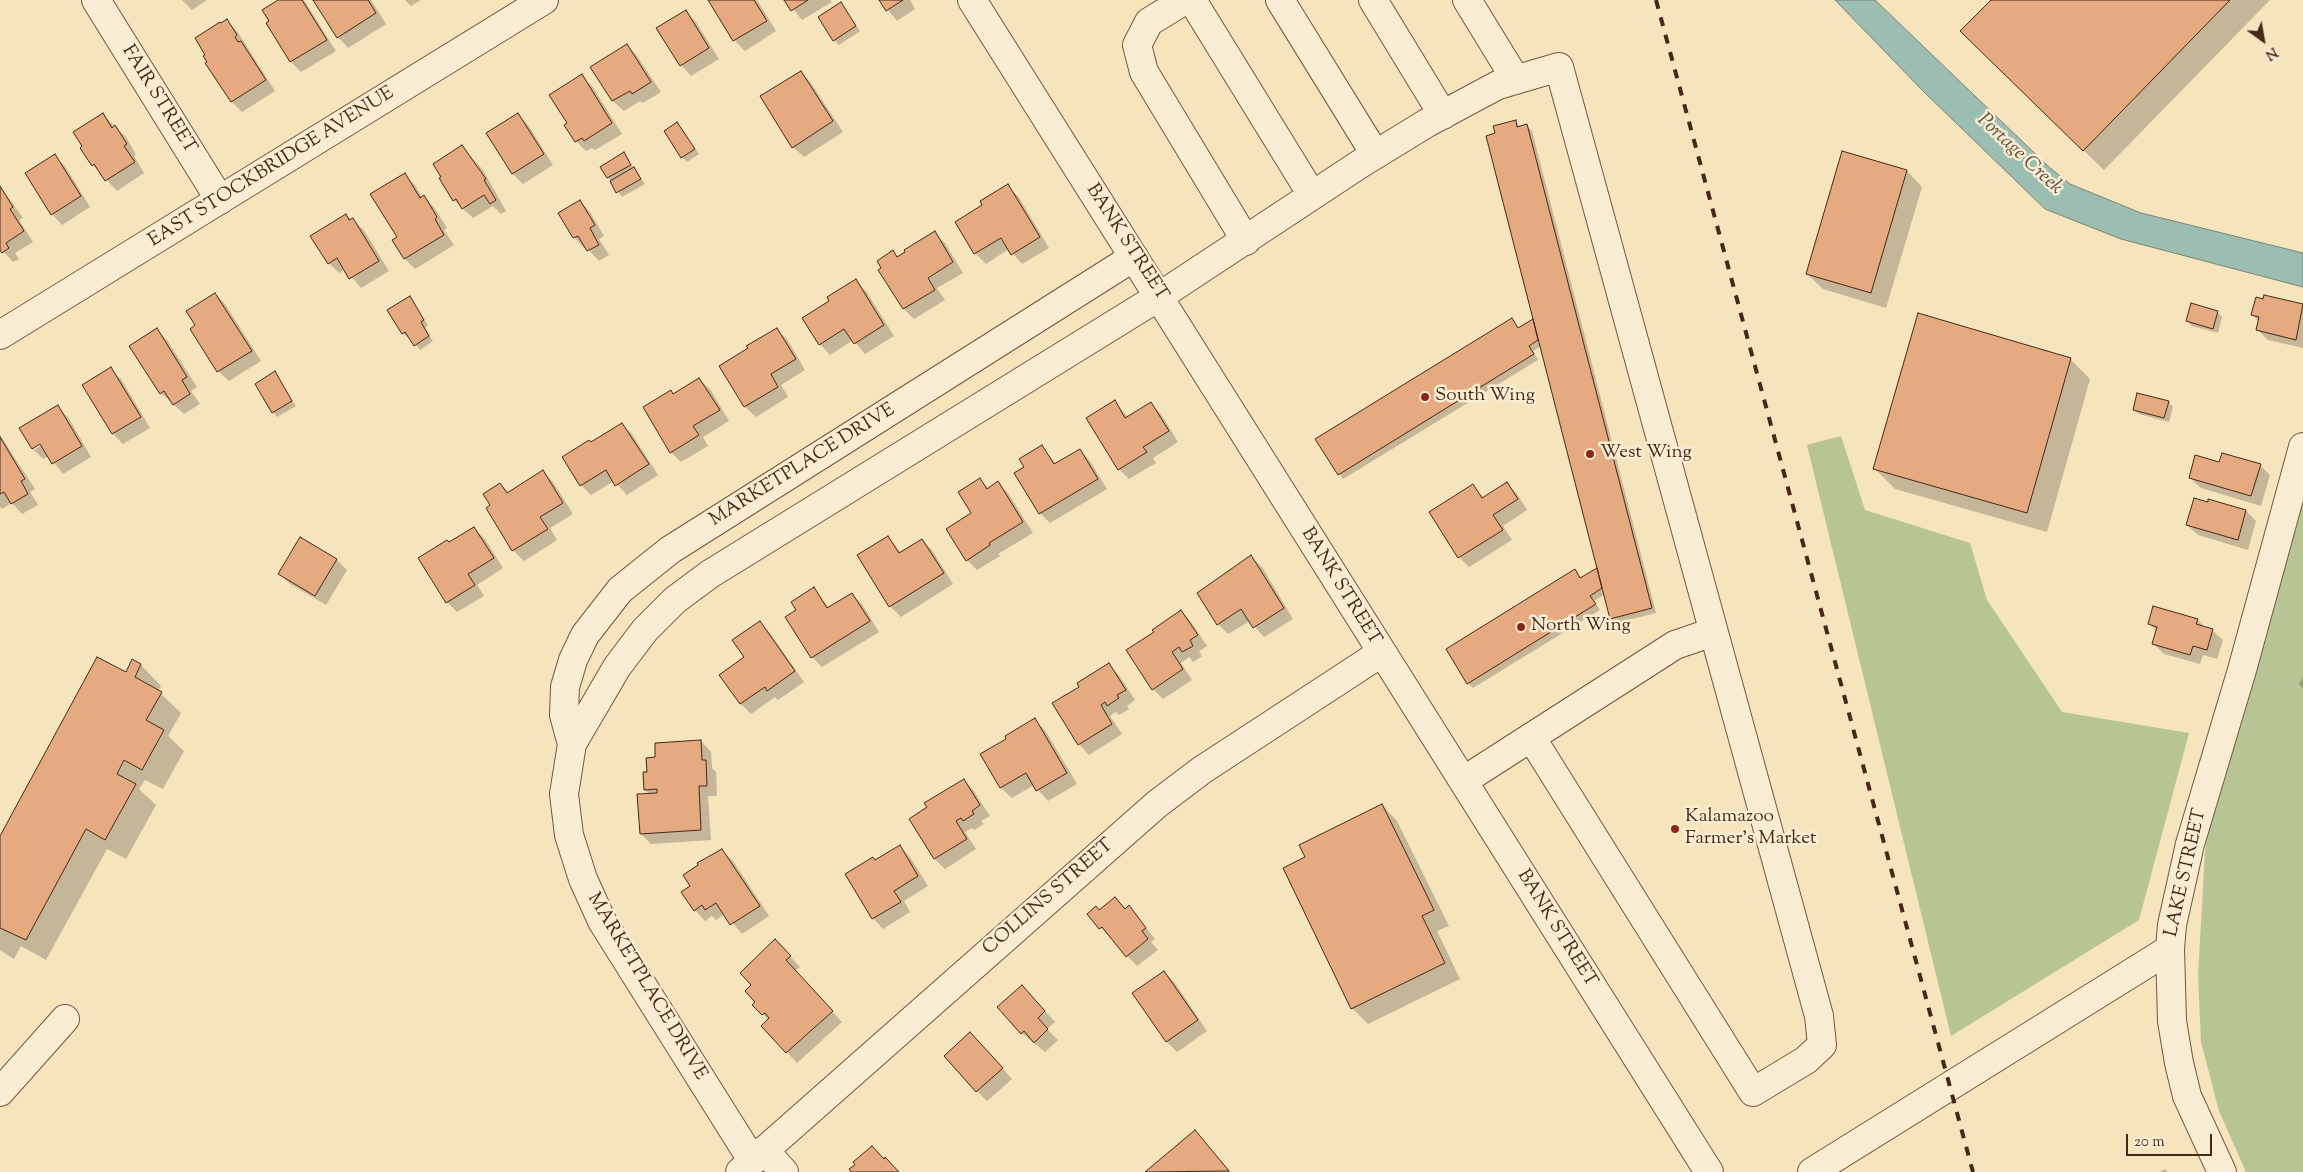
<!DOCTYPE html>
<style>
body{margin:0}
#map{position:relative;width:2303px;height:1172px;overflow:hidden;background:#f5e4bc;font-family:"Sorts Mill Goudy",serif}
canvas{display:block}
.north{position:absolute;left:2238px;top:15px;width:50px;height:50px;-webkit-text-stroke:4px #f8edd3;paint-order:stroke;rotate:148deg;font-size:14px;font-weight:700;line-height:20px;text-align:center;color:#472718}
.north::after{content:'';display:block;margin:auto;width:18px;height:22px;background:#472718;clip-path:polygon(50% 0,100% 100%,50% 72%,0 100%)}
.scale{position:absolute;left:2126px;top:1134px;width:86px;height:22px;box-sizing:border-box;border:2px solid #472718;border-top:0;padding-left:6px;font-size:15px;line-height:18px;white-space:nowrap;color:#472718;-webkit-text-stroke:4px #f8edd3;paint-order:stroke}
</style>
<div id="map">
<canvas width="2303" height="1172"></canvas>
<div class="north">N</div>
<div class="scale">20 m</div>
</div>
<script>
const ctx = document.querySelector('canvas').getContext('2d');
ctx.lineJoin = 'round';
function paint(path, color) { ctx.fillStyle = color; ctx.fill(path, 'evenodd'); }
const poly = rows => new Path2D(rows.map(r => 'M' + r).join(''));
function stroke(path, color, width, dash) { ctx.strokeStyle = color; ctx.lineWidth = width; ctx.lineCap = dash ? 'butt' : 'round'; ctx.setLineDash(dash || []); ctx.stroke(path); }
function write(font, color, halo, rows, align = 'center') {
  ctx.font = font + ' "Sorts Mill Goudy",serif'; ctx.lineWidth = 5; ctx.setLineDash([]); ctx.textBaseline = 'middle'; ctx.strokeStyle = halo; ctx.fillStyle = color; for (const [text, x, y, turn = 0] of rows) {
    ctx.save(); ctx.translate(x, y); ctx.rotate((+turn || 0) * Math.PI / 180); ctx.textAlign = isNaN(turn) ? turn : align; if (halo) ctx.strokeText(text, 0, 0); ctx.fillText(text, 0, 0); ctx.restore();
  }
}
paint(poly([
 [1841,436,1865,510,1970,543,1987,600,2062,712,2189,733,2139,920,1951,1036,1807,445],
 [2303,496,2303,1172,2246,1172,2219,1111,2201,1042,2198,975,2205,852,2210,808]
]), '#b7c594');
const water = poly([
 [1835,0,1875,0,2049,167,2070,184,2141,213,2303,253,2303,287,2121,239,2045,209,1924,92,1835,0]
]);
paint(water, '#9cbeb2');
stroke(water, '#7a8274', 1);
paint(poly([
 [182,0,207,0,192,10],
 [280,0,304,0,336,51,301,72,291,62,268,23,271,21],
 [316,0,371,0,386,24,348,48,338,37],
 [405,0,421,0,411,6],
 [709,0,757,0,776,31,745,51,734,40],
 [786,0,830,0,832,2,802,20],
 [880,0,910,0,915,9,897,21],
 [1992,0,2270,0,2104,170,1982,52],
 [841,4,860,31,839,45,834,40],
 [685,11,696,22,719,59,691,76,681,65],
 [227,21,237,31,275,91,242,112,232,102,209,63],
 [627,45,637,56,661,92,643,103,640,101,624,111,613,101,592,67],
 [801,72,811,83,843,132,804,157,793,147],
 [581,76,592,86,622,134,595,150,592,148,586,151,576,141,568,123],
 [518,114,528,125,553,165,523,184,513,174,488,133],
 [103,115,126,137,136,155,134,156,144,173,117,191,93,165],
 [1515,122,1521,127,1527,126,1532,131,1656,613,1616,623,1611,618,1605,594,1594,601,1600,610,1473,688,1468,683,1575,571,1582,579,1599,568,1541,346,1533,351,1538,360,1343,479,1317,440,1511,320,1519,329,1534,320,1497,134],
 [677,124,699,154,687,162,682,157],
 [462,147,483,170,506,211,501,214,493,206,473,218,454,200],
 [1843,152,1907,171,1922,187,1886,308,1823,289,1807,274],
 [624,154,645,184,622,197,608,177],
 [54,156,65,166,90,207,62,225,52,214,27,173],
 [405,175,415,185,422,197,434,207,447,228,444,230,454,245,415,269,405,259,394,241,398,238],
 [0,186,23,218,19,220,33,242,15,253,19,259,13,262,0,248],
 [1007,186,1018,196,1049,248,1022,264,1009,249,986,264,975,253,956,222,984,206],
 [580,201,590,212,604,236,599,239,609,255,599,261,586,247,584,248,574,237],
 [346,215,363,229,389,271,361,288,345,269,339,273,329,263],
 [934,233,945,243,963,273,937,288,945,300,914,319,904,309,880,270,893,252,898,257],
 [856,281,866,291,894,336,865,354,853,340,830,355,820,344,831,301],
 [215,294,225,304,261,361,229,381,218,371,197,325],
 [2265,296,2303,305,2303,348,2268,340,2257,329,2259,322,2253,315],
 [409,297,428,325,425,328,433,341,420,350,410,337,408,338,403,333],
 [2217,312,2222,317,2218,333,2192,326,2187,321],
 [776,329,787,339,805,370,781,385,788,397,756,417,745,407,721,367],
 [157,330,167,340,197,387,191,391,200,404,184,414,161,393],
 [2070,359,2090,379,2047,532,1895,489,1874,468],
 [110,369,121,379,150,428,123,444,113,434,83,385],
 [275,373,296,406,277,417,273,412],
 [699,379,710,389,729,421,703,437,708,446,681,462,671,452,671,392,674,395],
 [1114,402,1128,417,1151,404,1161,414,1178,442,1153,458,1156,463,1129,479,1119,469],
 [2168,402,2173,407,2169,422,2139,414,2134,410],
 [57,407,68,417,91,457,63,474,49,456,43,459,34,450,46,442,45,440,34,447,34,450,21,429],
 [622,424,632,434,658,475,627,495,614,481,591,495,581,485,591,444],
 [0,435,35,489,30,492,38,505,22,514,12,503,2,509,0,507],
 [1042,447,1056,464,1080,450,1090,461,1107,489,1050,523,1040,513,1026,468],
 [2220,463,2260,465,2270,475,2261,506,2201,488,2190,478],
 [543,472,553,482,573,514,550,528,557,540,524,561,513,550,487,509,492,506,500,484,509,493],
 [980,480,989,489,998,483,1008,493,1033,533,998,554,1000,556,977,570,967,560],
 [1507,484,1517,494,1527,510,1503,526,1512,540,1469,567,1459,557,1473,486,1484,498],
 [2246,511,2256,521,2248,550,2198,535,2187,525],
 [474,529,485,539,503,568,477,585,484,596,457,612,447,602,449,544],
 [888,537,901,553,922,540,932,550,953,584,901,617,890,606,858,556],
 [300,539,337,560,347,570,326,605,290,584,280,574],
 [1251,557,1262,567,1293,619,1264,637,1250,621,1228,634,1218,624],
 [814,589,829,608,851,594,862,604,879,632,822,667,812,657,798,611],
 [2154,608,2198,620,2205,628,2212,630,2223,640,2217,659,2203,655,2200,664,2164,654,2154,644,2157,632,2149,623],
 [1181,611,1191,622,1207,646,1199,651,1202,656,1193,662,1189,657,1181,663,1192,680,1163,699,1153,689,1156,633],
 [759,622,770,633,804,682,778,700,775,697,751,714,741,704,721,675,746,658],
 [133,661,141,665,161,686,158,691,181,713,168,736,184,751,163,789,145,780,139,789,156,805,126,859,107,849,46,960,21,946,14,959,0,950,0,838,126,674],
 [1109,665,1119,675,1135,700,1127,706,1129,709,1119,715,1116,712,1110,716,1122,734,1089,755,1079,744,1080,687],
 [2303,677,2303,689,2299,684],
 [1035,720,1045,730,1077,784,1048,801,1034,785,1012,798,1001,788,982,754,1008,739],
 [701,741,711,752,712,768,716,772,717,796,708,796,711,840,651,844,641,834,650,795,645,790,648,773,657,758],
 [963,780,974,791,990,816,981,821,984,824,974,830,972,828,965,832,976,849,945,869,935,859],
 [1382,805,1397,821,1449,926,1437,931,1460,979,1368,1024,1352,1008,1307,858],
 [900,847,910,857,928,886,904,901,910,912,883,929,873,918,875,861],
 [722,851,733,861,769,916,742,934,725,914,716,920,712,916,705,921,695,910,692,886],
 [1115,898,1126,909,1129,907,1155,939,1151,942,1158,950,1137,966,1088,914,1099,911],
 [785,951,800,967,795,971,842,1022,797,1063,763,1026,769,1020,754,1005],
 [1164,972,1175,983,1207,1031,1177,1052,1167,1042,1134,993],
 [1032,997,1055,1022,1047,1029,1058,1040,1045,1052,1022,1033],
 [980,1044,1012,1079,987,1101,977,1091],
 [1195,1132,1231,1172,1147,1172],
 [2165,1169,2168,1172,2160,1172]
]), '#0003');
const building = poly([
 [278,0,302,0,327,40,290,62,266,23,269,21,262,10,278,0],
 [313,0,368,0,376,13,337,38,313,0],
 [708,0,754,0,767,21,733,41,708,0],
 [784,0,808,0,791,11,784,0],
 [879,0,903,0,886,11,879,0],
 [1991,0,2230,0,2083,151,1960,31,1991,0],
 [841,2,856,26,833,41,818,17,841,2],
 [686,10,709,48,680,66,656,28,686,10],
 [227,19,237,35,235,37,238,42,241,41,266,80,231,102,205,63,207,62,203,56,205,55,195,38,220,22,221,23,227,19],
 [627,44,651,82,632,94,630,91,612,101,590,67,627,44],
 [801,71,833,121,792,148,760,96,801,71],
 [582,74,612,123,584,141,582,138,575,142,564,125,567,123,549,95,582,74],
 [103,113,112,128,115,125,127,144,124,146,135,162,105,181,94,164,92,166,80,148,82,146,73,132,103,113],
 [518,113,544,154,512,174,486,133,518,113],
 [1516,120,1517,127,1527,124,1652,608,1610,619,1486,136,1495,133,1493,126,1516,120],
 [677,122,695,149,681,158,664,131,677,122],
 [462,145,486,179,484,180,496,200,490,204,484,195,462,209,456,199,453,201,439,178,441,177,433,164,462,145],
 [1842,151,1907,170,1871,293,1806,274,1842,151],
 [624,152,631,165,607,178,600,167,624,152],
 [55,154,81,196,51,215,25,173,55,154],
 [634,167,641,179,616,193,610,181,634,167],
 [405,173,420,198,424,195,437,217,435,219,444,235,404,259,392,240,397,237,370,194,405,173],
 [1008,184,1040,237,1011,255,1001,238,974,254,955,222,982,205,980,201,1008,184],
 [0,186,13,207,10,209,24,231,6,243,9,248,2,253,0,250,0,186],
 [580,200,595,225,590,228,599,245,587,251,578,236,573,238,558,213,580,200],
 [346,214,349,220,353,218,379,261,349,279,337,258,328,264,310,236,346,214],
 [935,231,953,262,928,278,935,290,903,309,878,270,881,268,877,261,893,250,897,257,905,252,904,250,935,231],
 [856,279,884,325,854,344,844,329,819,345,802,318,829,301,827,297,856,279],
 [215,293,252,351,217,372,190,329,195,325,186,311,215,293],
 [2264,295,2303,304,2296,340,2256,330,2259,317,2251,315,2256,297,2263,299,2264,295],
 [410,296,424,320,421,322,429,336,414,346,405,332,402,334,387,310,410,296],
 [2191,303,2218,311,2213,329,2186,321,2191,303],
 [1918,313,2071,358,2027,513,1873,469,1918,313],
 [1512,318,1518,328,1533,319,1538,340,1529,346,1534,354,1338,475,1315,439,1512,318],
 [157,328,187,377,182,380,190,394,173,405,164,391,160,394,129,346,157,328],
 [777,328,796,359,771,374,778,387,744,407,719,366,748,348,746,346,777,328],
 [111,367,141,417,112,434,82,385,111,367],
 [275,371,292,401,272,413,255,384,275,371],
 [699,378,720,410,693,426,699,435,670,453,643,407,671,390,673,394,699,378],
 [2137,393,2169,401,2164,418,2133,410,2137,393],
 [1115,400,1125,418,1151,402,1169,431,1143,447,1147,452,1118,470,1086,418,1115,400],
 [58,405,82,446,52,464,40,444,32,449,19,428,58,405],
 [622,423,649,464,615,486,606,470,580,486,562,457,589,440,591,442,622,423],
 [0,437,25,479,21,481,28,494,11,504,4,492,0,494,0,437],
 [1042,445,1054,464,1080,449,1098,479,1039,514,1014,473,1024,467,1019,459,1042,445],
 [2222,453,2261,464,2251,496,2189,478,2195,455,2219,462,2222,453],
 [543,470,563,503,540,517,548,529,512,551,486,508,490,505,483,494,500,483,507,493,543,470],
 [980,478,987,489,998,481,1023,522,989,543,990,545,966,561,946,529,971,513,958,492,980,478],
 [1507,482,1518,499,1493,515,1503,530,1458,558,1429,512,1473,484,1482,498,1507,482],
 [2194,498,2208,502,2208,499,2246,510,2238,540,2186,525,2194,498],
 [474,527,494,558,468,574,475,585,446,603,418,558,447,540,449,542,474,527],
 [888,536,899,553,922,539,944,573,889,607,857,555,888,536],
 [300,537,337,559,315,596,278,574,300,537],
 [1251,555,1284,608,1253,628,1241,609,1217,625,1197,593,1251,555],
 [1597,568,1602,588,1590,596,1596,604,1467,684,1446,649,1575,569,1580,578,1597,568],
 [814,587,827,608,852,593,870,621,811,658,785,617,796,610,791,602,814,587],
 [2153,606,2198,619,2196,624,2213,629,2207,650,2193,646,2190,655,2152,644,2157,627,2148,624,2153,606],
 [1181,610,1198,635,1190,640,1193,646,1182,652,1179,647,1172,652,1183,669,1152,690,1126,650,1154,632,1152,630,1181,610],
 [760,621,795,671,767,691,765,687,740,704,719,675,744,657,732,640,760,621],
 [97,657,126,672,132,659,141,664,135,677,162,692,146,720,164,730,142,770,124,760,117,774,136,784,105,840,86,829,26,940,0,928,0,836,97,657],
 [1109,663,1126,690,1117,695,1119,698,1107,706,1105,702,1101,705,1112,724,1078,745,1052,703,1079,687,1077,683,1109,663],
 [1035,718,1067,773,1036,791,1026,773,1000,788,980,754,1006,739,1005,736,1035,718],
 [701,740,702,760,706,760,707,786,699,786,701,830,640,834,637,794,657,793,657,789,644,790,643,772,647,772,646,758,655,757,655,743,701,740],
 [964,779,980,805,972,811,974,814,963,821,961,818,956,821,967,839,934,859,909,819,927,807,924,803,964,779],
 [1382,804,1434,910,1422,916,1445,963,1351,1009,1283,868,1305,857,1299,845,1382,804],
 [900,845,918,876,894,891,901,902,872,919,845,874,873,857,875,860,900,845],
 [722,849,760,906,730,925,716,903,705,910,702,905,694,911,681,892,690,886,683,875,698,865,697,863,722,849],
 [1115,897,1125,909,1129,905,1146,928,1142,931,1148,939,1126,957,1102,927,1099,929,1087,914,1096,906,1099,910,1115,897],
 [775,939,791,956,786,960,833,1011,786,1053,761,1026,769,1018,765,1013,762,1015,752,1005,755,1002,745,991,751,985,740,973,775,939],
 [1164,971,1198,1020,1166,1042,1132,993,1164,971],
 [1022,985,1045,1011,1038,1018,1048,1029,1034,1043,1024,1031,1021,1034,997,1007,1022,985],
 [970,1032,1003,1068,976,1092,944,1056,970,1032],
 [1195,1130,1229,1171,1145,1172,1195,1130],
 [872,1146,884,1159,885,1157,899,1172,851,1172,849,1169,855,1165,853,1162,872,1146]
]);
paint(building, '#e5aa7f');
stroke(building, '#472718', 1);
const minor = poly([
 [96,0,220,200],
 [972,0,1709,1172],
 [1185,0,1149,22,1137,45,1144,72,1246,241],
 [1192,0,1312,195],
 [1280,0,1375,154],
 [1373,0,1443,115],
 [1467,0,1516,80],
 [0,335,544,0],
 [572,744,564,715,565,687,573,660,585,635,620,590,670,550,1134,257],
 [1463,781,1675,645,1713,632],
 [2170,949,2172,1021,2179,1063,2187,1096,2222,1172],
 [0,1092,65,1019],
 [764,1150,784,1172],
 [752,1160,602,921,583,879,569,835,564,794,572,744,617,667,645,630,675,600,710,574,1160,296,1360,164,1427,123,1498,85,1559,67,1819,1016,1822,1045,1806,1060,1753,1092,1531,737],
 [740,1172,1157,804,1202,770,1381,653],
 [1812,1172,2170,949,2172,925,2190,844,2242,670,2303,447]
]);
stroke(minor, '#725641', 30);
stroke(minor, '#f8edd3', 28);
stroke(poly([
 [1656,0,1973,1172]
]), '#472718', 4, [9, 9]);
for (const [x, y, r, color] of [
 [1425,397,5,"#8f2418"],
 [1590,454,5,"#8f2418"],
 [1521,627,5,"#8f2418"],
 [1675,829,5,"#8f2418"]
]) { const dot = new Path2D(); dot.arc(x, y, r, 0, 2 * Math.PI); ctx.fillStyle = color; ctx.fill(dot); stroke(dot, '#f8edd3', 2); }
write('19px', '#472718', '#f8edd3', [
 ["FAIR STREET",158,100,58],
 ["EAST STOCKBRIDGE AVENUE",272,168,-32],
 ["BANK STREET",1126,243,57],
 ["MARKETPLACE DRIVE",803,466,-32],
 ["BANK STREET",1340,587,58],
 ["LAKE STREET",2187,873,-77],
 ["COLLINS STREET",1049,898,-41],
 ["BANK STREET",1556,929,58],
 ["MARKETPLACE DRIVE",646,987,59]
]);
write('19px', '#472718', '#f8edd3', [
 ["South Wing",1435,397],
 ["West Wing",1600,454],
 ["North Wing",1531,627],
 ["Kalamazoo",1685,818],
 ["Farmer's Market",1685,840]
], 'left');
write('italic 20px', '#5c4d3e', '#f8edd3', [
 ["Portage Creek",2019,155,43]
]);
</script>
